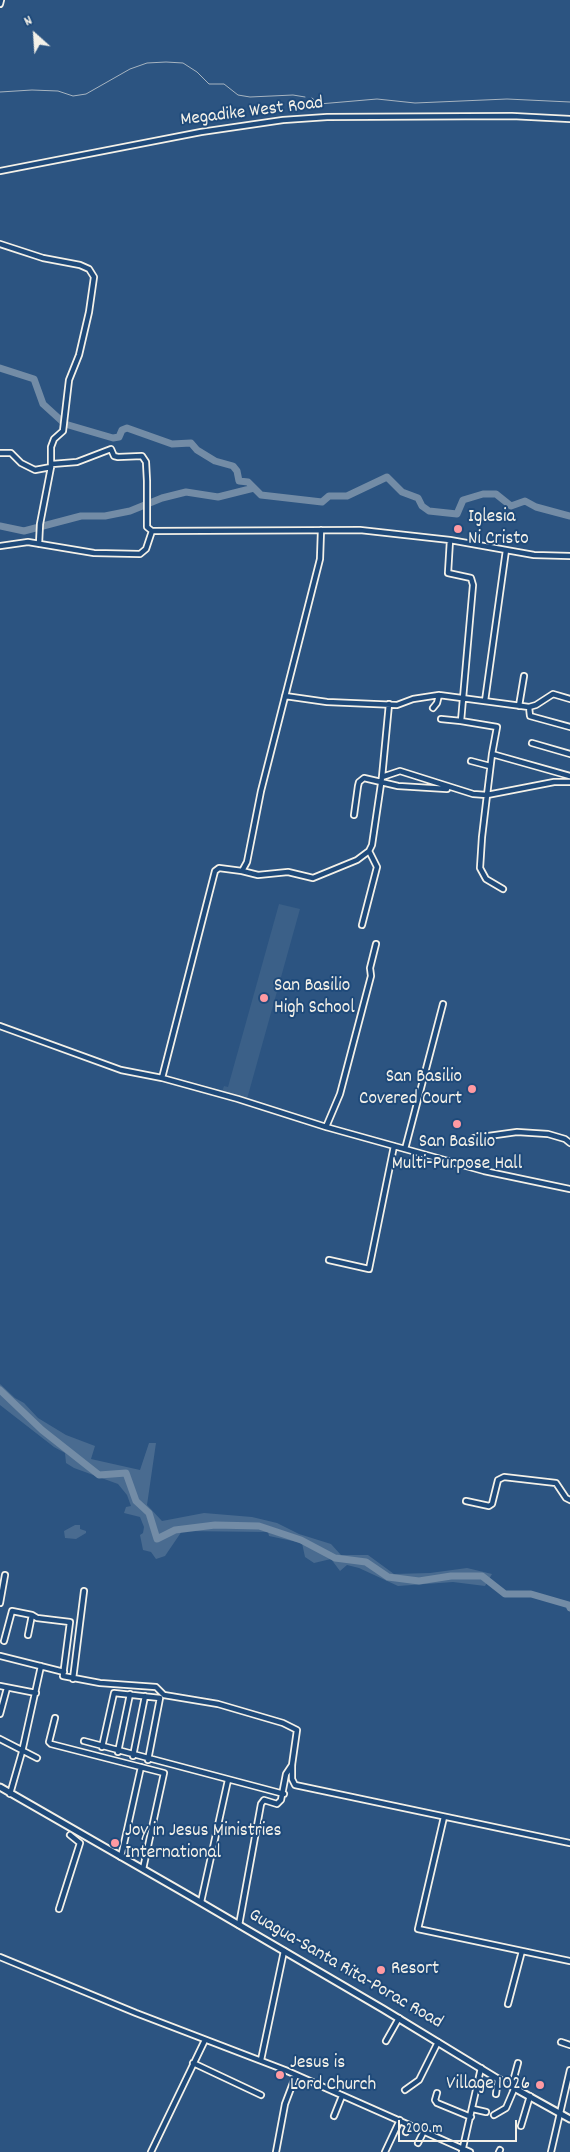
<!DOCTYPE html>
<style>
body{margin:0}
#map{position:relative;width:570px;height:2152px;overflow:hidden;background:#2c5481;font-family:Dekko,sans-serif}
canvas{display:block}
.north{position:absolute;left:10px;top:10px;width:50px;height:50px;-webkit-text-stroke:4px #1f4a7a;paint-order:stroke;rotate:334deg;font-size:14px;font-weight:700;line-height:20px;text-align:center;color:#f4f1e8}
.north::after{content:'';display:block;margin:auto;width:18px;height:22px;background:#f4f1e8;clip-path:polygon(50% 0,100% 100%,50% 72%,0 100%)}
.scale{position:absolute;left:398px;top:2120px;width:119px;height:22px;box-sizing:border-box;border:2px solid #f4f1e8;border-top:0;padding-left:6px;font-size:15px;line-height:18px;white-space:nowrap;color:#f4f1e8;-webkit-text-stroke:4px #1f4a7a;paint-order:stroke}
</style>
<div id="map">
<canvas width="570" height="2152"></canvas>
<div class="north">N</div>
<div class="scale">200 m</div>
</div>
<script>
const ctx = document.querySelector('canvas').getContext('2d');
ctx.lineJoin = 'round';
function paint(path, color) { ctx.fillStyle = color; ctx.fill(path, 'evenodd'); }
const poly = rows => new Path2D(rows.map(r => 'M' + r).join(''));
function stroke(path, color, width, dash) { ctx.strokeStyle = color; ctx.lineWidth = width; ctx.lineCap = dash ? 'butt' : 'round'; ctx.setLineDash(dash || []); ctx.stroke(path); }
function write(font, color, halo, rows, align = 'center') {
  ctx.font = font + ' Dekko,sans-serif'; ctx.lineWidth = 4; ctx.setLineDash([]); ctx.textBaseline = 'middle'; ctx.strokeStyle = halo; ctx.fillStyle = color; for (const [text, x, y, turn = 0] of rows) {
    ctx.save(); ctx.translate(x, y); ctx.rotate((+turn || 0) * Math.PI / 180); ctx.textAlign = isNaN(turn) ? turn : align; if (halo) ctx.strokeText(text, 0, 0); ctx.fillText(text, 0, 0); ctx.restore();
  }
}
paint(poly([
 [279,904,300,909,247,1099,222,1092,224,1086,228,1087]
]), '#3b6088');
paint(poly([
 [0,1384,15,1398,24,1403,38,1418,66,1435,95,1446,91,1459,140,1470,149,1443,156,1443,147,1505,162,1521,204,1513,252,1517,277,1523,299,1534,331,1544,341,1555,368,1555,394,1574,430,1573,467,1568,492,1574,485,1586,453,1582,398,1586,359,1568,347,1565,340,1571,331,1559,314,1563,305,1557,302,1543,269,1536,268,1532,182,1531,165,1556,156,1559,151,1552,143,1550,140,1535,143,1533,144,1527,140,1517,124,1513,126,1507,131,1506,127,1495,118,1484,74,1468,66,1463,65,1453,54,1447,0,1405],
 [75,1525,80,1525,80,1529,86,1531,86,1533,76,1539,65,1538,64,1531]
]), '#496b90');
stroke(poly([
 [0,92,32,90,58,91,73,96,86,94,130,69,147,63,166,62,183,63,197,72,209,84,224,84,238,95,250,97,293,95,305,97],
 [312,98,319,104,377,99,415,103,507,99,570,102]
]), '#a7b4c0', 1);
stroke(poly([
 [0,368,34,379,43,404,65,424,113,438,119,437,122,430,127,428,172,444,191,443,197,450,215,461,233,466,237,471,239,481,248,482,261,495,322,502,329,496,347,496,387,477,402,492,418,498,422,506,429,511,457,514,463,500,483,494,496,494,511,506,525,501,536,507,570,516],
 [0,526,24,531,81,516,105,516,130,511,162,498,186,492,218,497,254,488],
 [0,1390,42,1430,99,1475,126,1473,136,1501,149,1513,157,1539,175,1530,215,1525,259,1526,301,1540,335,1558,366,1562,388,1577,419,1581,451,1576,482,1576,505,1594,531,1594,569,1605,570,1608]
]), '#738ca6', 7);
const minor = poly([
 [0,4,1,0],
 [0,171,201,132,283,120,327,117,512,116,570,119],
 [0,244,43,258,80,265,89,269,94,277,89,312,79,355,69,380,63,431,54,439,51,447,51,467,40,524,39,544],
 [0,453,11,453,21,463,35,470,51,467],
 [52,464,77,462,111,449,114,456,118,457,142,456,146,462,147,481,147,527,152,531,360,530,450,540,534,555,570,556],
 [450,540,448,573,471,578,473,585,461,721,497,727,492,754,570,776],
 [0,546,28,542,94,553,140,554,146,549,152,531],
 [285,696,327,702,397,705,413,699,439,695,529,707,536,705,553,694,570,699],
 [485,701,506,550],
 [519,706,524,676],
 [529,707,530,716,570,727],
 [433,708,437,703,439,695],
 [441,719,461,721],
 [532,743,570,754],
 [471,761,490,766],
 [382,777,400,771,473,794,487,795,492,754],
 [354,815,358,786,359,782,364,778,398,786,447,789],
 [242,871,258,875,288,872,313,878,357,860,369,851,372,845,382,777,389,704],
 [503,889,486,879,480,868,482,837,487,795,554,782,570,782],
 [362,925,377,867,369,851],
 [0,1026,121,1070,162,1078,238,1099,326,1127,484,1171,570,1189],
 [162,1078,215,871,219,868,242,871,247,862,261,791,320,559,321,530],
 [326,1127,340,1094,371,976,370,968,376,944],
 [474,1138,517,1132,548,1134,565,1139,570,1143],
 [405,1149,443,1004],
 [329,1260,369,1269,394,1146],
 [466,1501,489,1506,492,1504,498,1480,504,1477,556,1483,566,1498,570,1500],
 [0,1603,5,1575],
 [28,1635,32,1615],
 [4,1641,12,1611,32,1615,37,1618,70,1622,63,1676,100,1683,156,1687,164,1695,218,1704,283,1723,297,1730,292,1765,292,1779,295,1785,570,1843],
 [0,1656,64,1672],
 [73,1679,84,1591],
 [0,1686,36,1693],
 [0,1714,7,1688],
 [55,1718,49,1742,51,1744,164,1773,143,1869],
 [0,1739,37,1758],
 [84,1741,284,1794],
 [102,1747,114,1693,160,1698,148,1760],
 [118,1752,130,1694],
 [133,1756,145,1696],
 [10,1794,22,1752,41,1666],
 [444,1817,418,1929,570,1961],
 [121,1857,141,1767],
 [201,1902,228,1780],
 [59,1909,80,1843,70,1835],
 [239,1925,261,1804,264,1800,277,1804,281,1800,286,1774,292,1765],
 [0,1957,136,2013,285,2070,470,2152],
 [508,2004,522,1951],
 [386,2041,399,2018],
 [561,2042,570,2045],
 [261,2060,284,1951],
 [193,2063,261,2095],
 [512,2085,518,2063],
 [405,2090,419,2080,438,2042],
 [437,2093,435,2100,437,2103,471,2117],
 [496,2094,498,2079],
 [473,2109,486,2112],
 [494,2115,506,2108,515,2087],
 [334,2116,342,2096],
 [521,2126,530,2096],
 [406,2132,409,2125],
 [418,2143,424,2131],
 [151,2152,205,2040],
 [276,2152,285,2104,296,2075],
 [385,2152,400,2120],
 [462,2152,481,2068],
 [499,2152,500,2150],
 [551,2152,570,2070]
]);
const major = poly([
 [0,1787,188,1895,383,2009,498,2079,570,2119]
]);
stroke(minor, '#f4f1e8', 8);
stroke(major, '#f4f1e8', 9);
stroke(minor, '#1f4a7a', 4.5);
stroke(major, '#1f4a7a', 5);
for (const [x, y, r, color] of [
 [458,529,5,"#ff9aa2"],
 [264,998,5,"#ff9aa2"],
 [472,1089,5,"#ff9aa2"],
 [457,1124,5,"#ff9aa2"],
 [115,1843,5,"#ff9aa2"],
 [381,1970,5,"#ff9aa2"],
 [280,2075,5,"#ff9aa2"],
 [540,2085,5,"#ff9aa2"]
]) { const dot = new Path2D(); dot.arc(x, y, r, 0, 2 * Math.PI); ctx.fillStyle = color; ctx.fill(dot); stroke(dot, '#1f4a7a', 2); }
write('19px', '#f4f1e8', '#1f4a7a', [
 ["Megadike West Road",252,113,-7],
 ["Guagua-Santa Rita-Porac Road",345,1970,30]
]);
write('19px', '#f4f1e8', '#1f4a7a', [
 ["Iglesia",468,518],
 ["Ni Cristo",468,540],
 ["San Basilio",274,987],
 ["High School",274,1009],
 ["San Basilio",462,1078,"right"],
 ["Covered Court",462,1100,"right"],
 ["San Basilio",457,1143,"center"],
 ["Multi-Purpose Hall",457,1165,"center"],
 ["Joy in Jesus Ministries",125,1832],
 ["International",125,1854],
 ["Resort",391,1970],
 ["Jesus is",290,2064],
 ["Lord Church",290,2086],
 ["Village 1026",530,2085,"right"]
], 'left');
</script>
